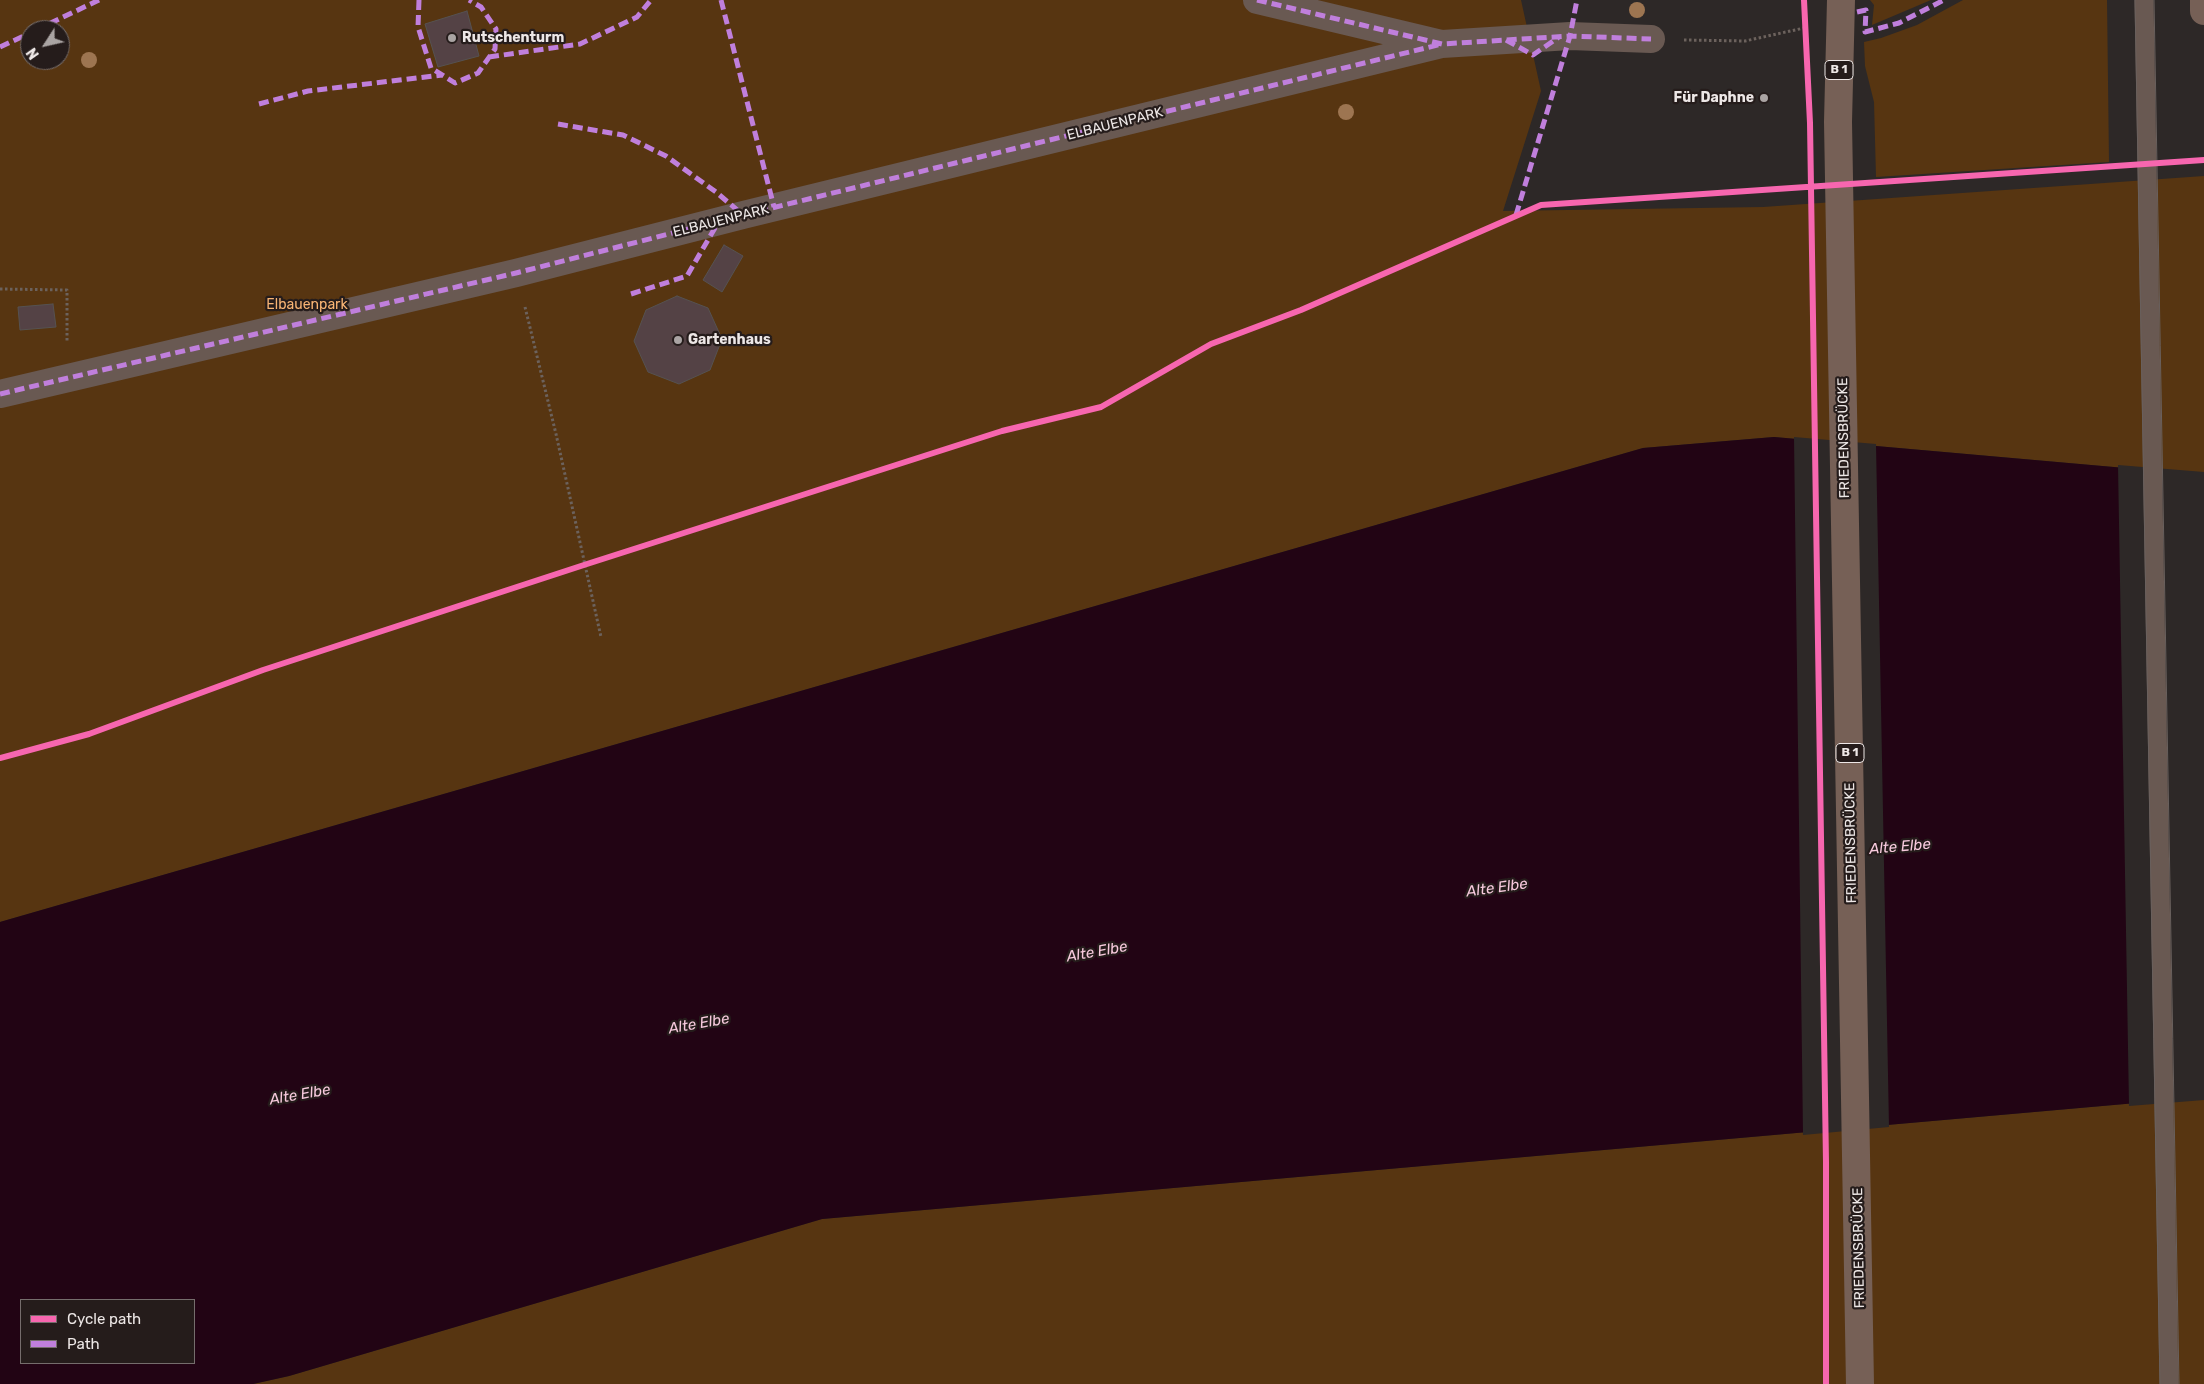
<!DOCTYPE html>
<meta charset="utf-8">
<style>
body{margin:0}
#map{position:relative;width:2204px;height:1384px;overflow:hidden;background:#2d2827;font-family:Rubik,sans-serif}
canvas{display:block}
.legend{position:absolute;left:20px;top:1299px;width:175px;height:65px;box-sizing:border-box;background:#251c1b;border:1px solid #756d6c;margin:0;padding:6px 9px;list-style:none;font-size:15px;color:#ede7e6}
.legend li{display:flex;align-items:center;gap:10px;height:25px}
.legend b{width:25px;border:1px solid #756d6c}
.north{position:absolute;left:20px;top:20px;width:50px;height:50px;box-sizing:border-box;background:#251c1b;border:1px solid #756d6c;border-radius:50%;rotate:235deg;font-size:14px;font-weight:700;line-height:20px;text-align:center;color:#ede7e6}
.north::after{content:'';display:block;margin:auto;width:18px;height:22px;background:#aaa4a3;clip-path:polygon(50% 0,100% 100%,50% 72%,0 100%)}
</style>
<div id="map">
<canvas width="2204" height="1384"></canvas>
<ul class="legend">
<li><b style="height:6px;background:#f766af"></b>Cycle path</li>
<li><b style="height:6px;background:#c07fdc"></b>Path</li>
</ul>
<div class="north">N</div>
</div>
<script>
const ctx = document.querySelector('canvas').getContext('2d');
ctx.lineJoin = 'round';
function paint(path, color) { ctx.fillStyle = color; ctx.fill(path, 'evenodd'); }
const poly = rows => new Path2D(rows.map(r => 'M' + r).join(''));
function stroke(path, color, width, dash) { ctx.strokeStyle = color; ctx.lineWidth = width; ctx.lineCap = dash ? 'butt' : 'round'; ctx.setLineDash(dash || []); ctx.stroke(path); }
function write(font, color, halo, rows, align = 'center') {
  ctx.font = font + ' Rubik,sans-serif'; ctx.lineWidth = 4.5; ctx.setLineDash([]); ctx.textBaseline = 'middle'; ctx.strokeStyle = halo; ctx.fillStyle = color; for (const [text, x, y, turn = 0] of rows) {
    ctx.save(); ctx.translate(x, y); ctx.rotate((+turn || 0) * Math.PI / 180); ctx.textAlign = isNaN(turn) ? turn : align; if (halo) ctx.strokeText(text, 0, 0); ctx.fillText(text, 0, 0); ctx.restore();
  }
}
paint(poly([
 [0,0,1521,0,1541,91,1503,211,1763,207,2204,176,2204,475,1774,437,1643,448,0,922],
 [30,30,60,30,60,60,30,60],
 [1870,0,1931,0,1872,25,1874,5],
 [1963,0,2107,0,2109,162,1876,177,1874,102,1865,66,1864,42,1881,38,1917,25],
 [2204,1097,2204,1384,253,1384,289,1376,822,1219]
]), '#573511');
paint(poly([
 [1774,437,2204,475,2204,1097,822,1219,289,1376,253,1384,0,1384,0,922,1643,448],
 [21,1300,194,1300,194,1363,21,1363]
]), '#220414');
paint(poly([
 [1794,437,1876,444,1889,1127,1803,1135],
 [2118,465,2204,472,2204,1100,2129,1106]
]), '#2d2827');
const building = poly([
 [467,11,479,56,438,67,425,24,467,11],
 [724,245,743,256,722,292,703,280,724,245],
 [677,296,708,308,722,339,710,370,679,384,648,372,634,341,646,310,677,296],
 [53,304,56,327,20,330,18,307,53,304]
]);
paint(building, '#544245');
stroke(building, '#565251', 1);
stroke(poly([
 [1684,40,1745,41,1804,28],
 [0,289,67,290,67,343],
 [525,307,556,434,601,637]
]), '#6c625d', 3, [2.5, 2.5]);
stroke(poly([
 [2144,0,2169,1384]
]), '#695952', 19);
stroke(poly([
 [1257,0,1442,44,1570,36,1651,39],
 [0,394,516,273,743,215,1442,44]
]), '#695952', 28);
stroke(poly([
 [1841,0,1838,122,1860,1384],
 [2204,0,2204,11]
]), '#766056', 28);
stroke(poly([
 [2135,0,2160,1384],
 [2154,0,2179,1384]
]), '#69605d', 1);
stroke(poly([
 [419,0,418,27,431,68,455,83,478,73,495,49,496,29,481,7,469,0],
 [721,0,774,207],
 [1257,0,1442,44,1570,36,1651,39],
 [1857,12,1866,10,1865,32,1899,23,1944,0],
 [36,30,99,0],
 [1506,40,1533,55,1559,37],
 [0,47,30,33],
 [489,57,580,44,637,17,651,0],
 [259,104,308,91,442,75],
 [558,124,623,135,666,156,716,192,743,215],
 [1516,215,1570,36,1577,0],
 [631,294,687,276,719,221],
 [0,394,516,273,743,215,1442,44]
]), '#c07fdc', 5, [10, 5]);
stroke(poly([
 [1804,0,1810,123,1826,1162,1826,1384],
 [0,758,89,734,263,670,587,564,1002,431,1101,407,1211,344,1301,310,1541,205,2204,160]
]), '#f766af', 6);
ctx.fillStyle = '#9d7551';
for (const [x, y] of [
 [1637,10],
 [89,60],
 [1346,112]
]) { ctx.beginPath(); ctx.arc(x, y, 8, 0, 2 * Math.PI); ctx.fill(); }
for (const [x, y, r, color] of [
 [452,38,5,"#aaa4a3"],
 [1764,98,5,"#aaa4a3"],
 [678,340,5,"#aaa4a3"]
]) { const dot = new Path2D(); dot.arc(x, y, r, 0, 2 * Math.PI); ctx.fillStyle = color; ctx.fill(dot); stroke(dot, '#251c1b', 2); }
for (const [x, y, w] of [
 [1839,70,28],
 [1850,753,28]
]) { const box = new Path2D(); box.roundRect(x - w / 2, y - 9.5, w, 19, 4); ctx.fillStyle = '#251c1b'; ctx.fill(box); stroke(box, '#ede7e6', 1); }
write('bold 12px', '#ede7e6', null, [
 ["B 1",1839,70],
 ["B 1",1850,753]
]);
write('bold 14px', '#ede7e6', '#251c1b', [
 ["Rutschenturm",462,38],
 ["Für Daphne",1754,98,"right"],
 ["Gartenhaus",688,340]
], 'left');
write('14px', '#ede7e6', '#251c1b', [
 ["ELBAUENPARK",1115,124,-14],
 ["ELBAUENPARK",721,221,-14],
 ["FRIEDENSBRÜCKE",1844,438,-91],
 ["FRIEDENSBRÜCKE",1851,843,-91],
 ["FRIEDENSBRÜCKE",1859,1248,-91]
]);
write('14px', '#f8b474', '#251c1b', [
 ["Elbauenpark",307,305]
]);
write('italic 15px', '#f7cadd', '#251c1b', [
 ["Alte Elbe",1900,847,-5],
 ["Alte Elbe",1497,888,-8],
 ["Alte Elbe",1097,952,-10],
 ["Alte Elbe",699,1024,-10],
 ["Alte Elbe",300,1095,-10]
]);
</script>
